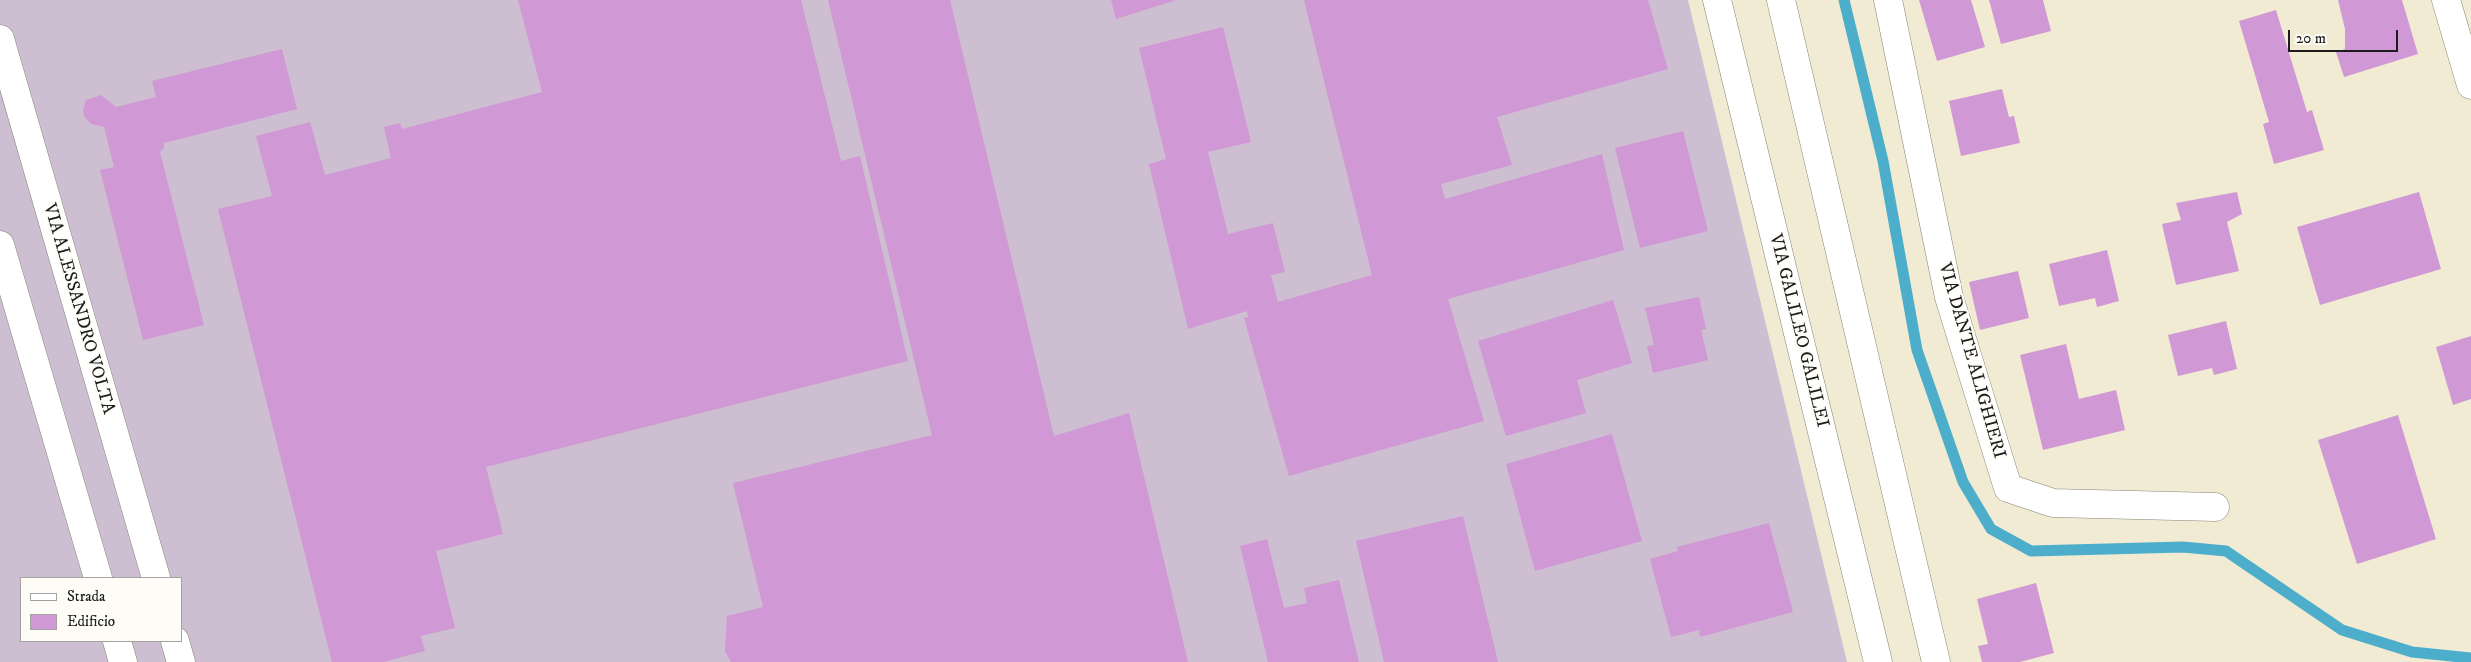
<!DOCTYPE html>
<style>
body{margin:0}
#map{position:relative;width:2471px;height:662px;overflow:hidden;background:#f1ebd3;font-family:"IM FELL DW Pica",serif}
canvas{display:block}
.legend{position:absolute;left:20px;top:577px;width:162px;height:65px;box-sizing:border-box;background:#fdfcf7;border:1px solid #a3a29f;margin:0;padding:6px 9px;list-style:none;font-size:15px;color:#1c1c1c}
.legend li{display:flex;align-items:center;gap:10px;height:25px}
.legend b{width:25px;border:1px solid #a3a29f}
.scale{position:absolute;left:2288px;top:30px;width:110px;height:22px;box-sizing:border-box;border:2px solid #1c1c1c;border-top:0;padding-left:6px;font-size:15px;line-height:18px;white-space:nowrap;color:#1c1c1c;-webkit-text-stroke:4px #fdfcf7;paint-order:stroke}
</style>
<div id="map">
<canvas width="2471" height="662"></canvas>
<ul class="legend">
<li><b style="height:6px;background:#fff"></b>Strada</li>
<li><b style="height:14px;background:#d098d4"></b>Edificio</li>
</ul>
<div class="scale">20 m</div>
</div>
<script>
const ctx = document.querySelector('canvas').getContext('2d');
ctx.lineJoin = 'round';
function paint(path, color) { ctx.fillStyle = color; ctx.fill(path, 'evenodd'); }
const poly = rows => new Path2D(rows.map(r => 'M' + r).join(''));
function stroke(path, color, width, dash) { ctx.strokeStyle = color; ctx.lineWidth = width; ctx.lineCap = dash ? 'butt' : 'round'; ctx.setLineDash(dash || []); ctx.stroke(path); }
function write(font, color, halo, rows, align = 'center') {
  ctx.font = font + ' "IM FELL DW Pica",serif'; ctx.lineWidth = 4.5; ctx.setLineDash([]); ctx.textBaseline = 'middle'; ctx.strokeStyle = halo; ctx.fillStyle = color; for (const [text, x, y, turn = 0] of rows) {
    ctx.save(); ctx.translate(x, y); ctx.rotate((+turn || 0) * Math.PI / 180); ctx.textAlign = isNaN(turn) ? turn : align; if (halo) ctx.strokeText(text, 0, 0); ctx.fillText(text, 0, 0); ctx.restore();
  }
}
paint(poly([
 [0,0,1688,0,1847,662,0,662],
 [21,578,181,578,181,641,21,641]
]), '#cebed1');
stroke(poly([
 [1844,0,1883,161,1917,350,1963,482,1991,529,2031,551,2183,547,2226,551,2342,630,2412,652,2471,658]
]), '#4caecb', 11);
paint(poly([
 [518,0,801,0,841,161,860,156,908,361,486,467,503,534,436,551,455,628,421,636,425,651,383,662,332,662,218,209,272,196,256,136,310,122,325,175,391,158,384,127,400,123,402,129,542,92],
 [828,0,950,0,1054,436,1129,413,1188,662,731,662,725,651,727,616,763,607,733,483,932,435],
 [1111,0,1176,0,1116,19],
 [1304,0,1648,0,1668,69,1497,117,1512,165,1441,184,1445,199,1602,154,1624,250,1448,299,1484,421,1289,476,1244,318,1248,317,1247,311,1188,329,1149,164,1166,159,1139,48,1223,27,1251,142,1208,152,1228,234,1273,223,1285,272,1271,275,1278,302,1372,275],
 [1919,0,1971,0,1985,47,1937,61],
 [1989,0,2043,0,2051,31,2001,44],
 [2338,0,2402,0,2418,54,2344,77,2336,52,2345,49,2345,29],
 [2276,10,2307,112,2312,110,2324,150,2274,164,2263,124,2269,122,2239,21],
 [282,49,297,109,164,143,164,148,160,152,204,325,143,340,100,170,114,167,104,127,91,124,84,116,83,110,86,100,101,95,116,107,156,97,152,81],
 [2002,89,2009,117,2014,116,2020,143,1961,156,1949,101],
 [1683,131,1708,231,1640,248,1615,148],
 [2237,192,2242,214,2227,222,2239,271,2176,285,2162,224,2181,220,2176,203],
 [2419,192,2441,269,2320,305,2297,227],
 [2107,250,2119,301,2097,307,2095,298,2059,306,2049,264],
 [2018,271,2029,318,1980,330,1969,282],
 [1699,297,1706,329,1701,330,1708,360,1653,373,1647,346,1654,345,1645,308],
 [1613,300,1632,363,1577,380,1586,413,1506,436,1478,341],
 [2226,321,2237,369,2214,375,2212,368,2178,376,2168,335],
 [2471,336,2471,399,2453,405,2436,347],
 [2066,344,2079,399,2116,390,2125,430,2043,450,2020,355],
 [2398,415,2436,539,2357,564,2318,440],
 [1612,434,1642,541,1535,571,1506,464],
 [1463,516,1498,662,1384,662,1356,541],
 [1769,523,1793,612,1700,637,1699,630,1671,637,1650,559,1678,551,1677,547],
 [1267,539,1284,608,1307,603,1304,588,1339,580,1359,662,1268,662,1240,546],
 [2036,583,2054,653,2020,662,1982,662,1978,646,1988,644,1977,599]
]), '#d098d4');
const street = poly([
 [1717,0,1878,662],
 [1781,0,1936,662],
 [1888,0,1949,297,2008,488,2053,503,2215,507],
 [2446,0,2471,85],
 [0,39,156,578],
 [0,245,98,578],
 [117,641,123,662],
 [175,641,181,662]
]);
stroke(street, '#868478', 29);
stroke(street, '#fff', 28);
write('18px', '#1c1c1c', '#fdfcf7', [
 ["VIA ALESSANDRO VOLTA",78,309,74],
 ["VIA GALILEO GALILEI",1798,331,76],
 ["VIA DANTE ALIGHIERI",1971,361,74]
]);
</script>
